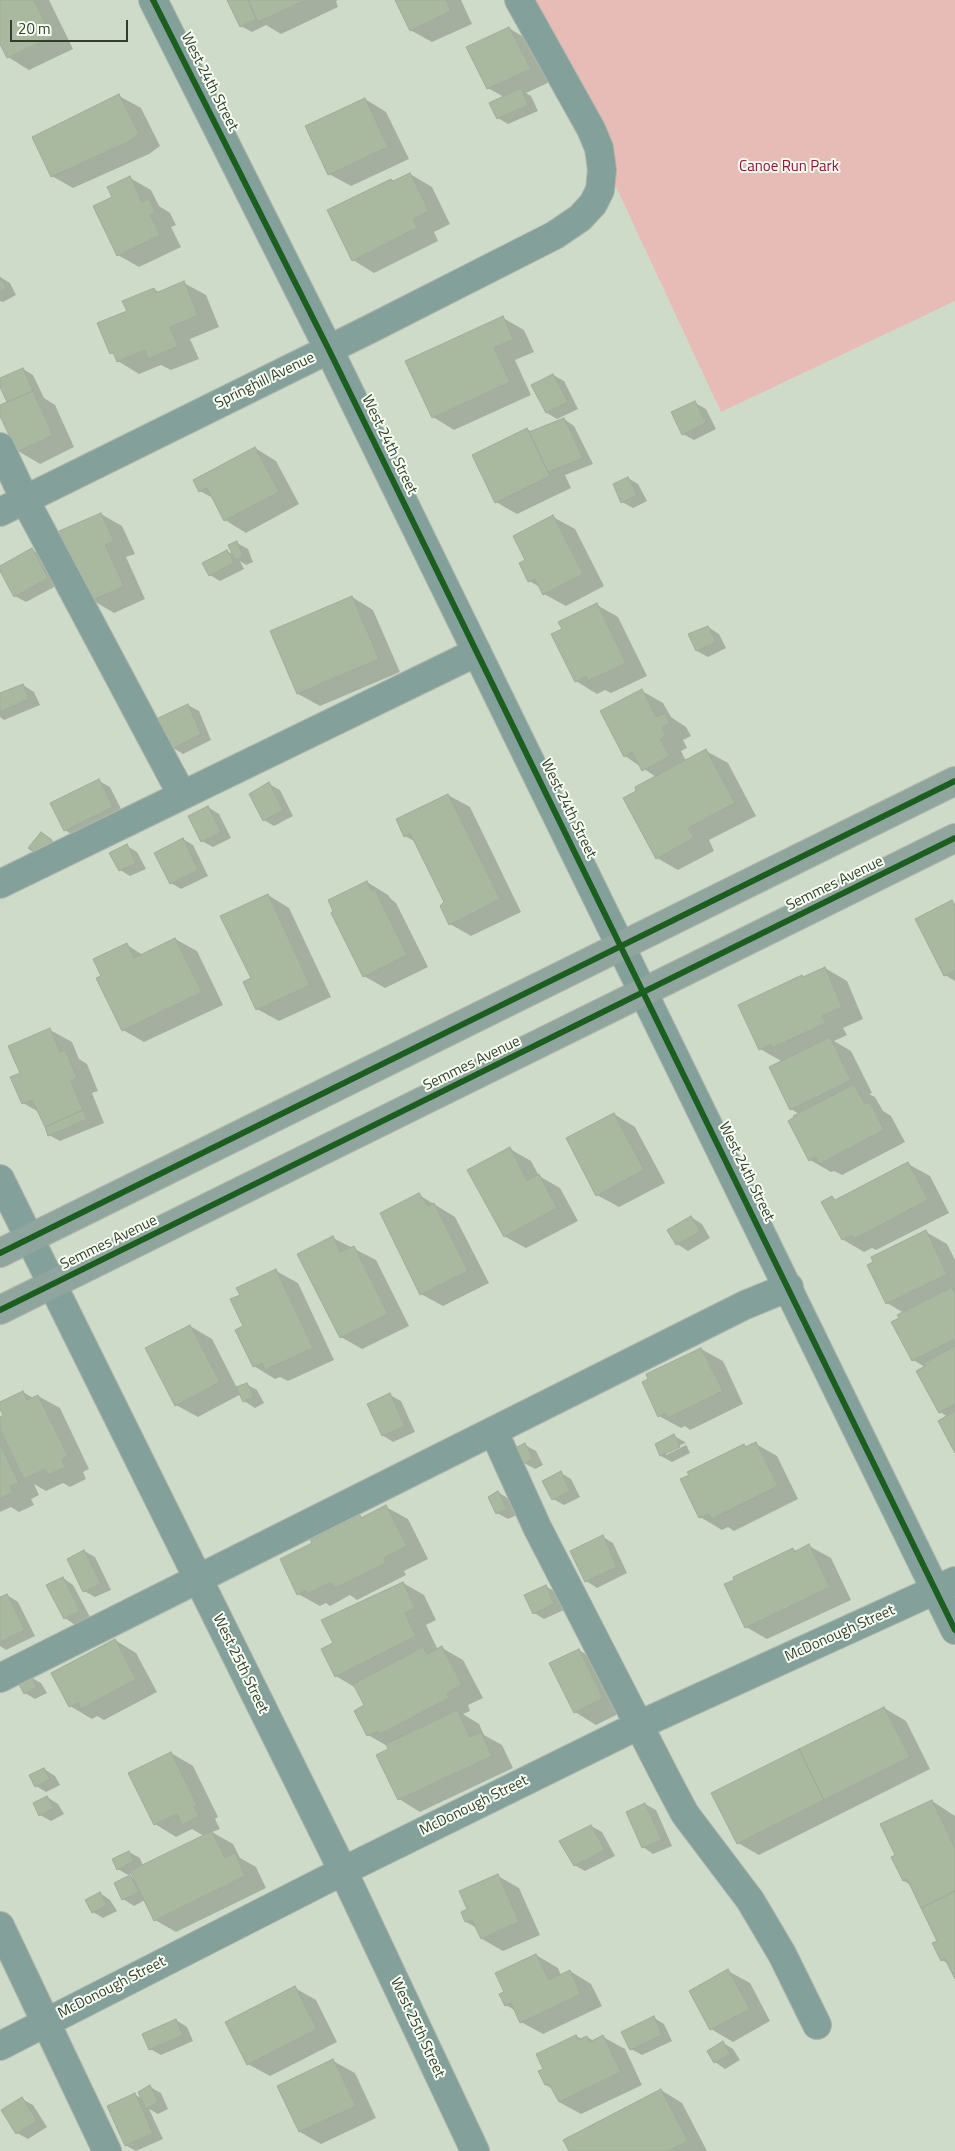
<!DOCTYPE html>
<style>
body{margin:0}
#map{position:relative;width:955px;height:2151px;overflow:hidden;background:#cfdbc9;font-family:"Titillium Web",sans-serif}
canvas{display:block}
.scale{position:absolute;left:10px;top:20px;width:118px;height:22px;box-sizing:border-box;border:2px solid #333c2f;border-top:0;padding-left:6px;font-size:15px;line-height:18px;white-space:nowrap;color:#333c2f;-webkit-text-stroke:4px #f6fff1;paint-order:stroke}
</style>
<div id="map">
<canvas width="955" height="2151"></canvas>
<div class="scale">20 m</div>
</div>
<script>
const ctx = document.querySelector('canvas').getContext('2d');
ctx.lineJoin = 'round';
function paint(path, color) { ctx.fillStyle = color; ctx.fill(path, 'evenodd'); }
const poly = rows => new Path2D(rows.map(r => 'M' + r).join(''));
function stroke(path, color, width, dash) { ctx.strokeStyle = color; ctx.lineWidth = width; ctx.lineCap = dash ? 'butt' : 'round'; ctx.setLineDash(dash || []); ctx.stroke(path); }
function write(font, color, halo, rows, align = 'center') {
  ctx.font = font + ' "Titillium Web",sans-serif'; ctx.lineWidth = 4; ctx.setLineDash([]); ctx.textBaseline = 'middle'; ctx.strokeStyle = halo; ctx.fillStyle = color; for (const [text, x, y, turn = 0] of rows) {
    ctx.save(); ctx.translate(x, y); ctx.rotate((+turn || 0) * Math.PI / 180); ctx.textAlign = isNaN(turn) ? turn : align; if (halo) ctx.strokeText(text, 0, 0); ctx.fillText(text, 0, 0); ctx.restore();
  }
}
paint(poly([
 [529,0,955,0,955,301,721,412]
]), '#e7bcb7');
paint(poly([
 [0,0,49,0,73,49,29,70,8,57,0,42],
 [229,0,338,0,336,1,338,7,281,34,266,25,252,32,241,26],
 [397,0,461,0,472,24,432,42,410,30],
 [509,28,530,41,552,81,526,93,531,96,538,111,508,124,498,118,504,97,488,88],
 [119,96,141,108,160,146,149,154,73,188,52,176],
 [365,99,386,112,409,159,351,186,329,174],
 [410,174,432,187,450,224,434,232,438,241,374,273,353,260,394,182],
 [130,178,151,190,159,206,170,213,176,225,171,227,181,247,139,267,118,255,114,198],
 [0,277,10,283,16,295,3,302,0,301],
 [184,283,206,295,219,327,190,339,199,359,171,370,161,365,139,374,118,361,115,355,111,353,128,311,154,289,160,293],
 [503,318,524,330,534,352,515,360,531,395,454,430,433,417],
 [23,369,33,375,44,398,55,405,74,447,40,464,18,451,0,413,0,406,9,403,0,380],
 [553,375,564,381,578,409,557,419,547,413],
 [695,403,706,409,716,429,694,440,683,434],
 [564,419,574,426,593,464,565,475,571,488,517,514,496,502,527,429,532,432],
 [255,448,276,461,299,504,246,533,225,520,213,498,200,491],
 [628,478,638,484,647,501,633,508,622,502],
 [101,514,122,526,135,554,126,557,145,599,114,613,92,600],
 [553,517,575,529,604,586,566,606,544,594,542,588,529,581,520,563,526,560],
 [237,543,248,549,253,562,246,565,240,561,244,569,220,581,210,575,227,551,234,555],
 [32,550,43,556,58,585,26,602,15,596,0,567],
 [352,597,373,610,400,672,320,706,298,694,272,632],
 [597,605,618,617,647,676,611,693,605,690,597,694,576,681],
 [708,627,719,634,726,648,708,657,697,651,690,635],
 [23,685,34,692,40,705,4,720,0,717,0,695],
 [642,691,663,703,671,717,686,727,691,736,683,740,687,748,681,751,686,761,706,751,728,763,756,816,709,840,714,851,678,870,657,858,638,791,656,777,625,756,602,711],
 [188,705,199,711,211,740,183,754,173,748],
 [99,781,110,787,123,813,75,837,65,830],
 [269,784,280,790,293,816,274,826,264,820],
 [448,795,470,807,521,912,471,936,450,924,446,903,416,842,405,836],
 [208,807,219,814,231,838,213,847,202,841],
 [41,834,62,847,51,861],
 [183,839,193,845,208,876,181,889,171,883],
 [127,846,137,852,146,869,130,876,120,870],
 [367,882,388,895,391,899,396,903,428,967,385,988,364,976],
 [268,895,289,908,331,997,279,1021,257,1009,253,979],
 [952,902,955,904,955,981,945,975],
 [175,939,197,951,223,1005,144,1042,123,1030,103,977,127,945,143,955],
 [825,968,847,981,863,1019,843,1028,847,1035,834,1041,851,1051,872,1093,869,1094,875,1097,883,1111,891,1116,905,1142,842,1175,834,1171,831,1172,810,1160,799,1114,791,1109,783,1062,760,1049,802,976,805,978],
 [50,1030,72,1042,79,1059,87,1064,98,1091,92,1093,104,1123,60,1141,49,1135,39,1112,23,1103,21,1074],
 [614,1114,635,1127,665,1183,619,1207,597,1195],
 [510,1149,531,1161,539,1176,560,1188,578,1221,526,1248,504,1236],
 [908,1164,930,1176,949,1213,876,1250,872,1248,864,1252,842,1239,832,1198,837,1201],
 [419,1195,455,1217,489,1283,443,1306,421,1294],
 [691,1217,702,1224,710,1238,688,1251,677,1244],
 [926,1232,947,1244,955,1260,955,1451,948,1417,940,1412,925,1367,913,1360,900,1318,904,1313,887,1303],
 [333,1238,376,1260,409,1326,362,1349,341,1337],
 [276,1271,298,1283,334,1360,288,1381,280,1377,275,1379,254,1366,245,1327,241,1296],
 [190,1326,212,1339,237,1388,246,1384,257,1390,264,1403,255,1408,244,1401,241,1394,198,1417,176,1405],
 [701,1349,723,1361,743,1404,690,1430,685,1426,681,1428,659,1416,650,1379],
 [23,1392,33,1398,38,1396,60,1408,89,1469,83,1472,86,1479,70,1487,63,1483,46,1491,34,1484,39,1495,31,1499,34,1505,19,1512,11,1507,0,1512,0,1418,5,1416,0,1403],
 [390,1395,401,1401,415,1432,393,1442,382,1435],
 [674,1436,685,1442,690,1453,672,1462,661,1456,656,1445],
 [685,1443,686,1445,666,1455,666,1452],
 [756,1444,777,1456,798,1499,734,1531,728,1527,722,1530,700,1517,744,1445,748,1448],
 [525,1445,536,1451,543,1465,535,1469,524,1463],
 [561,1473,571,1479,580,1497,564,1505,553,1499],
 [498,1492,509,1499,517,1515,508,1519,497,1513],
 [386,1507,408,1519,428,1559,404,1571,406,1575,357,1600,350,1595,330,1606,326,1603,320,1606,298,1594,314,1544,360,1517,363,1519],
 [603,1537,613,1543,627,1573,597,1588,586,1581],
 [809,1546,831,1558,851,1600,767,1639,746,1627,793,1549,797,1552],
 [84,1551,95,1557,111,1590,95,1597,84,1591],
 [63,1578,73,1585,90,1617,75,1625,65,1618],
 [403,1583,424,1595,436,1620,426,1625,438,1650,442,1648,463,1660,483,1698,468,1705,470,1711,463,1714,479,1724,484,1735,502,1745,513,1768,420,1812,399,1799,389,1747,368,1735,366,1706,356,1688,336,1676,334,1643,323,1621],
 [545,1586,556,1592,564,1610,544,1619,534,1613],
 [7,1595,18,1602,35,1636,6,1650,0,1646,0,1599],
 [115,1640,136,1653,157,1692,104,1720,97,1716,92,1719,70,1706,52,1673],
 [579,1650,600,1663,624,1711,596,1725,575,1712],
 [30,1677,41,1683,47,1693,35,1699,25,1693],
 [884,1708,906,1721,930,1769,759,1855,738,1843],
 [171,1753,193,1766,218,1817,215,1819,220,1829,212,1832,233,1844,240,1858,256,1867,266,1888,176,1932,155,1920,145,1900,134,1906,123,1899,116,1883,130,1876,135,1880,132,1873,128,1875,118,1869,129,1852,140,1858,143,1866,204,1836,192,1829,176,1837,155,1824],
 [44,1769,55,1776,60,1785,46,1792,36,1786],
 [47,1797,58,1804,64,1814,51,1821,40,1815],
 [932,1801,955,1816,955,1976,949,1964,942,1960,938,1942,911,1885,904,1881,897,1855],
 [645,1804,656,1810,672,1846,653,1854,643,1847],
 [591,1826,602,1832,615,1856,585,1871,574,1865],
 [498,1876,519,1888,540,1935,503,1951,482,1939,477,1928,466,1922],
 [100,1893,110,1900,117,1911,103,1918,93,1912],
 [536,1955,558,1968,561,1975,570,1971,591,1984,602,2006,543,2034,521,2022,516,2011,506,2005,506,1992],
 [728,1971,750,1983,770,2021,733,2042,711,2029],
 [295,1988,316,2000,337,2042,270,2076,248,2064],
 [654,2018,664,2024,672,2041,642,2055,631,2049],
 [176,2020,187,2027,193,2041,161,2055,150,2049],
 [576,2036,582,2039,587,2037,594,2041,603,2037,625,2049,642,2085,581,2114,559,2102,553,2089,546,2085,545,2070],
 [723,2043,733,2049,740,2060,725,2069,715,2062],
 [333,2061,355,2073,376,2118,321,2144,300,2132],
 [150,2087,161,2093,168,2109,158,2114,149,2109,163,2139,136,2151,125,2145,135,2095,143,2099],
 [661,2090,682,2103,707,2151,571,2151],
 [22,2099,33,2105,47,2127,28,2139,17,2133]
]), '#0003');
const building = poly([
 [0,0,34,0,52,37,7,58,0,44,0,0],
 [227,0,248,0,256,19,240,27,227,0],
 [248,0,306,0,258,22,248,0],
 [395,0,446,0,451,11,410,31,395,0],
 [509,27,531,69,487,89,466,47,509,27],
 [521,88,528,105,497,119,489,103,521,88],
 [119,94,139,134,128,142,51,177,32,137,119,94],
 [365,98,388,147,328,175,305,126,365,98],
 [410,173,429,211,413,219,417,228,352,261,327,210,391,179,393,181,410,173],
 [130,176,142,202,149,199,155,212,150,215,160,235,117,256,93,206,112,197,107,187,130,176],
 [0,277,6,288,0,292,0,277],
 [184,281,198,315,170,327,178,346,148,359,145,350,117,362,113,352,110,354,97,323,127,311,122,301,154,288,156,293,184,281],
 [503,316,513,339,494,348,510,382,432,418,405,361,503,316],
 [23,368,33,391,7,402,0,387,0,378,23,368],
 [553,374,568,402,546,413,531,385,553,374],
 [33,391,53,435,17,452,0,416,0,405,33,391],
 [695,401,706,423,682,435,671,412,695,401],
 [564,418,583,458,548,472,529,432,564,418],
 [527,428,550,476,495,503,472,455,527,428],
 [255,447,279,492,224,521,207,488,199,492,193,480,255,447],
 [628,477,637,495,621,503,613,484,628,477],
 [101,513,114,541,105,545,124,586,91,601,59,531,101,513],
 [553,515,583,574,543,595,535,579,528,582,519,563,525,560,513,536,553,515],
 [237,541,243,556,235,560,228,545,237,541],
 [32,548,48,578,14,597,0,571,0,566,32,548],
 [227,550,234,563,209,576,202,563,227,550],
 [352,596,379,659,297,694,270,631,352,596],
 [597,603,626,663,588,681,586,676,575,682,551,634,562,629,558,622,597,603],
 [708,626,716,642,696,651,688,634,708,626],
 [23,684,29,699,0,712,0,693,23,684],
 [642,689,656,717,665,713,670,723,662,728,666,736,660,739,670,756,642,771,632,752,624,757,600,711,642,689],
 [188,704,201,734,172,749,156,719,188,704],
 [706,749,735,803,688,828,694,838,656,859,623,798,636,791,635,787,706,749],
 [99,779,113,807,64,831,50,803,99,779],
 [269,782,283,810,263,821,249,794,269,782],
 [448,794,500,899,449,925,440,906,444,902,410,833,404,837,396,819,448,794],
 [208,806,221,832,201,842,188,816,208,806],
 [41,832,52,840,39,856,28,848,41,832],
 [183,838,198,870,170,884,154,853,183,838],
 [127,844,136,863,119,871,109,853,127,844],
 [367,881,372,891,375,889,407,955,363,977,331,913,333,911,328,900,367,881],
 [268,894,310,985,256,1010,243,982,251,978,220,916,268,894],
 [952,900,955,906,955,970,944,976,915,919,952,900],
 [175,938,202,992,122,1031,96,978,101,976,93,959,127,943,134,958,175,938],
 [825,967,842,1007,822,1016,826,1023,772,1048,771,1044,759,1050,738,1005,802,975,803,977,825,967],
 [50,1028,60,1052,65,1050,77,1078,71,1081,83,1110,45,1127,32,1100,22,1104,10,1077,20,1073,8,1046,50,1028],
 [830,1037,851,1080,790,1110,769,1067,830,1037],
 [854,1084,865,1104,870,1102,884,1130,819,1164,816,1157,809,1161,788,1121,794,1117,793,1116,854,1084],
 [83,1110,87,1119,48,1136,45,1127,83,1110],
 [614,1113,644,1170,596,1196,566,1138,614,1113],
 [510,1147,527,1181,539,1174,557,1208,504,1237,467,1170,510,1147],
 [908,1162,928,1200,854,1239,852,1235,842,1240,821,1202,832,1196,835,1200,908,1162],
 [419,1193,428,1206,434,1203,468,1271,420,1295,380,1213,419,1193],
 [691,1216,700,1232,676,1245,667,1230,691,1216],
 [926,1230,947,1274,886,1304,867,1265,873,1262,871,1257,926,1230],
 [333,1236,340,1252,354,1246,388,1314,340,1338,297,1254,333,1236],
 [276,1269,313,1348,265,1370,262,1363,253,1367,235,1330,243,1326,230,1299,240,1295,236,1288,276,1269],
 [952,1287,955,1294,955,1339,912,1361,891,1322,899,1318,897,1315,952,1287],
 [190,1325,220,1382,175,1406,145,1348,190,1325],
 [955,1346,955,1404,939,1413,916,1371,925,1366,924,1363,955,1346],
 [701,1348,723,1391,668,1418,665,1413,658,1417,642,1382,648,1379,646,1374,701,1348],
 [247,1383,254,1397,243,1402,236,1387,247,1383],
 [23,1391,27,1400,38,1395,68,1456,62,1460,65,1467,48,1475,45,1469,24,1479,0,1430,0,1417,3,1415,0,1409,0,1402,23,1391],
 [390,1393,405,1426,382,1436,367,1404,390,1393],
 [955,1411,955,1453,938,1421,955,1411],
 [674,1434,680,1447,660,1456,655,1444,674,1434],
 [756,1442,778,1486,711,1519,709,1514,699,1518,680,1479,689,1475,687,1472,744,1444,745,1447,756,1442],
 [525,1443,533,1459,523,1464,515,1448,525,1443],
 [0,1444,19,1483,10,1486,13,1492,0,1499,0,1444],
 [561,1471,570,1491,552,1500,542,1481,561,1471],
 [498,1491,507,1509,496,1514,488,1497,498,1491],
 [386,1505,407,1546,384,1558,386,1563,335,1588,331,1582,307,1594,306,1590,297,1595,280,1559,312,1543,310,1540,360,1515,361,1518,386,1505],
 [603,1535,617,1567,585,1582,570,1551,603,1535],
 [809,1544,830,1587,745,1628,724,1584,734,1580,733,1577,793,1548,794,1552,809,1544],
 [84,1550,101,1584,83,1592,67,1559,84,1550],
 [63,1577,80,1611,64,1619,46,1585,63,1577],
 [403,1582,415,1608,405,1613,416,1636,335,1677,321,1649,333,1643,321,1620,403,1582],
 [546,1585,554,1604,533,1614,524,1595,546,1585],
 [7,1594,25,1630,0,1642,0,1597,7,1594],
 [115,1639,136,1679,81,1709,78,1703,69,1707,51,1673,115,1639],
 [442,1646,462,1685,447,1693,449,1698,380,1734,378,1731,367,1736,354,1711,364,1705,353,1684,423,1647,427,1654,442,1646],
 [579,1649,603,1698,574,1713,549,1663,579,1649],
 [31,1675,37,1687,24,1694,18,1682,31,1675],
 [884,1707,910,1757,824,1800,799,1749,884,1707],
 [457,1710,470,1737,481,1732,492,1756,398,1800,376,1755,388,1749,386,1744,457,1710],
 [799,1749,824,1800,737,1844,711,1793,799,1749],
 [171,1752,197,1805,194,1806,199,1816,182,1825,177,1814,154,1825,128,1773,171,1752],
 [44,1768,50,1779,35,1787,29,1775,44,1768],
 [47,1796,54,1808,39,1816,33,1803,47,1796],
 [932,1800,955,1848,955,1891,921,1908,907,1879,903,1881,891,1857,895,1855,880,1824,932,1800],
 [645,1803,662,1840,642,1848,626,1812,645,1803],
 [591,1825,605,1850,574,1866,559,1841,591,1825],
 [212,1831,225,1858,235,1853,245,1876,154,1921,130,1871,212,1831],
 [129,1851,134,1861,117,1870,112,1859,129,1851],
 [498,1874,519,1922,481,1939,472,1920,465,1922,461,1912,467,1909,459,1891,498,1874],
 [130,1875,139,1892,122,1900,114,1883,130,1875],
 [955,1891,955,1979,945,1959,941,1961,932,1943,937,1941,921,1908,955,1891],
 [100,1892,107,1905,92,1913,85,1900,100,1892],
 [536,1954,549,1980,570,1970,581,1994,520,2023,511,2003,505,2006,499,1994,504,1992,495,1973,536,1954],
 [728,1969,750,2009,710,2030,689,1991,728,1969],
 [295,1986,317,2029,247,2065,225,2022,295,1986],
 [654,2016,662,2035,630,2050,621,2032,654,2016],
 [176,2019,183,2035,149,2050,142,2034,176,2019],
 [576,2035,578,2040,587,2036,590,2042,603,2035,621,2072,559,2102,549,2084,545,2085,538,2071,543,2069,536,2054,576,2035],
 [723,2041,730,2054,714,2063,707,2051,723,2041],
 [333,2059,356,2106,299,2132,277,2086,333,2059],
 [150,2085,158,2102,146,2109,138,2092,150,2085],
 [661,2089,688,2141,668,2151,569,2151,563,2140,661,2089],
 [135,2093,153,2133,125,2146,107,2106,135,2093],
 [22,2097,37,2121,16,2134,1,2110,22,2097]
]);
paint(building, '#a8b99f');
stroke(building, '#a1ab9c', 1);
const minor = poly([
 [153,0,329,350,955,1630],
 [0,447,25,500,182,795],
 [0,512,370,329,555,235,580,218,593,204,600,190,602,170,599,148,591,129,519,0],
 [0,884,477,652],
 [0,1179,343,1871,475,2151],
 [494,1432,537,1527,668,1782,685,1814,750,1900,782,1954,817,2025],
 [0,1678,745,1305,789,1287],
 [0,1926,107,2151],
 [0,2046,343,1871,637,1726,955,1581]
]);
const major = poly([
 [0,1253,955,781],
 [0,1310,955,838]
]);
stroke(minor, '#adb6a9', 30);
stroke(major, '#adb6a9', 30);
stroke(minor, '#84a09b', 28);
stroke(major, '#90a59d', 28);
stroke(poly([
 [153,0,329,350,955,1630],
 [0,1253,955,781],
 [0,1310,955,838]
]), '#1b5e20', 6);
write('15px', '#333c2f', '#f6fff1', [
 ["West 24th Street",209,82,63],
 ["Springhill Avenue",265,381,-26],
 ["West 24th Street",389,445,64],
 ["West 24th Street",568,809,64],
 ["Semmes Avenue",835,884,-26],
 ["Semmes Avenue",472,1064,-26],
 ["West 24th Street",746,1172,64],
 ["Semmes Avenue",109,1243,-26],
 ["McDonough Street",840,1634,-24],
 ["West 25th Street",240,1664,64],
 ["McDonough Street",474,1806,-26],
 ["McDonough Street",112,1988,-27],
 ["West 25th Street",417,2028,65]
]);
write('15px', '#9b0f34', '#f6fff1', [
 ["Canoe Run Park",789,167]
]);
</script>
